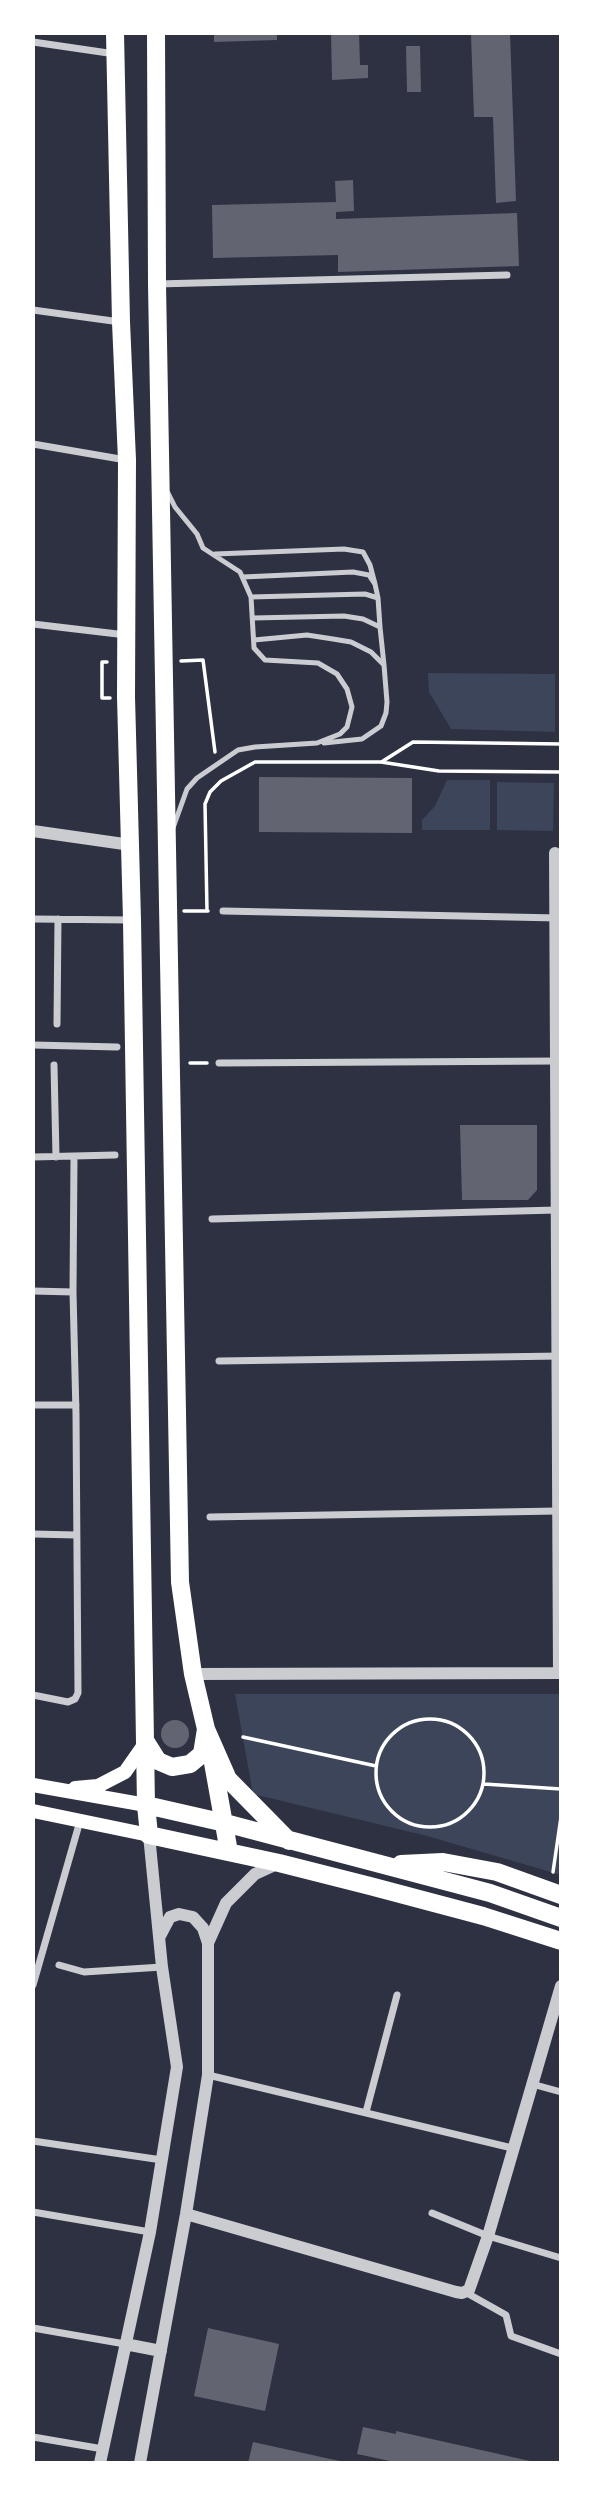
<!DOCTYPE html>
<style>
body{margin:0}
#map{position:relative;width:594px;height:2496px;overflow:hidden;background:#2d3142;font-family:"Fira Sans",sans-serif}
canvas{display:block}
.frame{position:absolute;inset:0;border:35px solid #fff;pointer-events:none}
</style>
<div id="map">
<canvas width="594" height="2496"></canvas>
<div class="frame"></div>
</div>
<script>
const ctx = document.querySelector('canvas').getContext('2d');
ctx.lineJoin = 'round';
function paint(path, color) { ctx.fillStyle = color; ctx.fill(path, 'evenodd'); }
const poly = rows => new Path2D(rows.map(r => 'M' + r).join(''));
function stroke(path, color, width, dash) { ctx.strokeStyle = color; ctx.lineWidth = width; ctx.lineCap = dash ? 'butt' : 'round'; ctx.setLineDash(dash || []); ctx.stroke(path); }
paint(poly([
 [428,673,555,674,555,732,451,729,429,692],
 [447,780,490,780,490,830,422,830,422,820,435,806],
 [497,782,554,783,553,831,497,830],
 [235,1694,561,1694,561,1875,427,1836,253,1794]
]), '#3c4559');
paint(poly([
 [214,33,277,33,277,40,214,42],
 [331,33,359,33,360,65,368,65,368,78,332,80],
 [485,33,510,33,516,201,496,203,493,117,474,117,471,35,486,35],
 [406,46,420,46,421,92,407,92],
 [353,180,354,211,336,212,336,219,517,213,519,266,338,272,338,255,213,258,212,205,336,202,335,181],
 [259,777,412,778,412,833,259,832],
 [460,1125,537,1125,537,1190,528,1200,462,1200],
 '161 1734a14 14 0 1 1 28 0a14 14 0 1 1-28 0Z',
 [208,2328,279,2344,265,2411,194,2396],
 [363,2427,396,2434,396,2431,539,2463,390,2463,390,2461,357,2454],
 [253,2442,344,2462,344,2463,248,2463]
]), '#626471');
stroke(poly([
 [181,661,203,660,215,752],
 [107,662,102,662,102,698,110,698],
 [383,761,413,742,561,744],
 [184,911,208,911],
 [207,911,205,804,210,792,221,781,255,762,381,762,439,771,561,772],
 [190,1063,207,1063],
 '376 1773a54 54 0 1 1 108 0a54 54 0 1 1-108 0Z',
 [243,1737,376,1766],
 [484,1784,561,1789],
 [553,1872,561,1817]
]), '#fff', 3.5);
stroke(poly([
 [168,493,175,507,197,534,203,548,240,572,251,597,254,648,265,660,318,663,337,674,347,689,352,707,347,727,340,734,317,743,255,747,238,750,197,778,187,789,173,828],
 [215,554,344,549,363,552,370,565,375,584],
 [243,577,353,572,369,575,375,584,378,598],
 [251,597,365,594,378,598,380,627],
 [253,618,344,616,363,619,380,627,384,665],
 [254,640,307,635,333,639,351,642,371,652,384,665,387,702,386,713,381,726,362,739,324,743]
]), '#caccd0', 5);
stroke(poly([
 [33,42,115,54],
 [157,284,507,275],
 [33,310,120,322],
 [33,444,126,460],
 [33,624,126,635],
 [223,911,558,918],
 [33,919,131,920],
 [57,1024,58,919],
 [33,1045,117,1047],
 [219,1063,558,1061],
 [54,1065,56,1157],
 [33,1157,115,1155],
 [212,1219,557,1210],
 [33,1291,73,1292],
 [219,1361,561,1356],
 [33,1405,76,1405],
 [210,1517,558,1511],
 [33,1534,76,1535],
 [33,1695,68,1702,75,1699,78,1693,76,1414,73,1292,74,1157],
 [59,1965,84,1972,162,1967],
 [33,1985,80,1821],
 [208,2075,512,2148],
 [532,2084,561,2092],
 [366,2112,397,1995],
 [33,2141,162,2160],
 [33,2212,150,2232],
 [432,2213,488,2236,561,2258],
 [465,2292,506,2315,511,2336,561,2354],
 [33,2328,125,2344],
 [33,2437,103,2449]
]), '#caccd0', 7);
stroke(poly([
 [33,831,131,845],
 [555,853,559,1673],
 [193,1674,561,1673],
 [160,1936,170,1917,179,1914,193,1917,203,1928,208,1943],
 [186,2214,456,2292,462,2293,469,2290,488,2236,561,1986],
 [125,2344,161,2351],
 [100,2463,150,2232,177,2067,162,1967,149,1835],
 [140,2463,186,2214,208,2075,208,1943,226,1903,255,1874,279,1863]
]), '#caccd0', 12);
stroke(poly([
 [33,1785,146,1805],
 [75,1788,98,1786,125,1772,146,1742],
 [33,1811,149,1835]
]), '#fff', 14);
stroke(poly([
 [115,33,121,322,127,460,126,697,132,920,146,1805,149,1835,279,1863,370,1886,483,1916,561,1941],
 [156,33,157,284,180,1582,193,1674,206,1729,228,1779,289,1841],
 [146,1742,158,1761,172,1767,190,1764,202,1754,206,1729],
 [213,1763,229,1852],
 [146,1805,225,1823,490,1893,561,1918],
 [401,1864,443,1862,497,1872,561,1895]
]), '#fff', 18);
</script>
